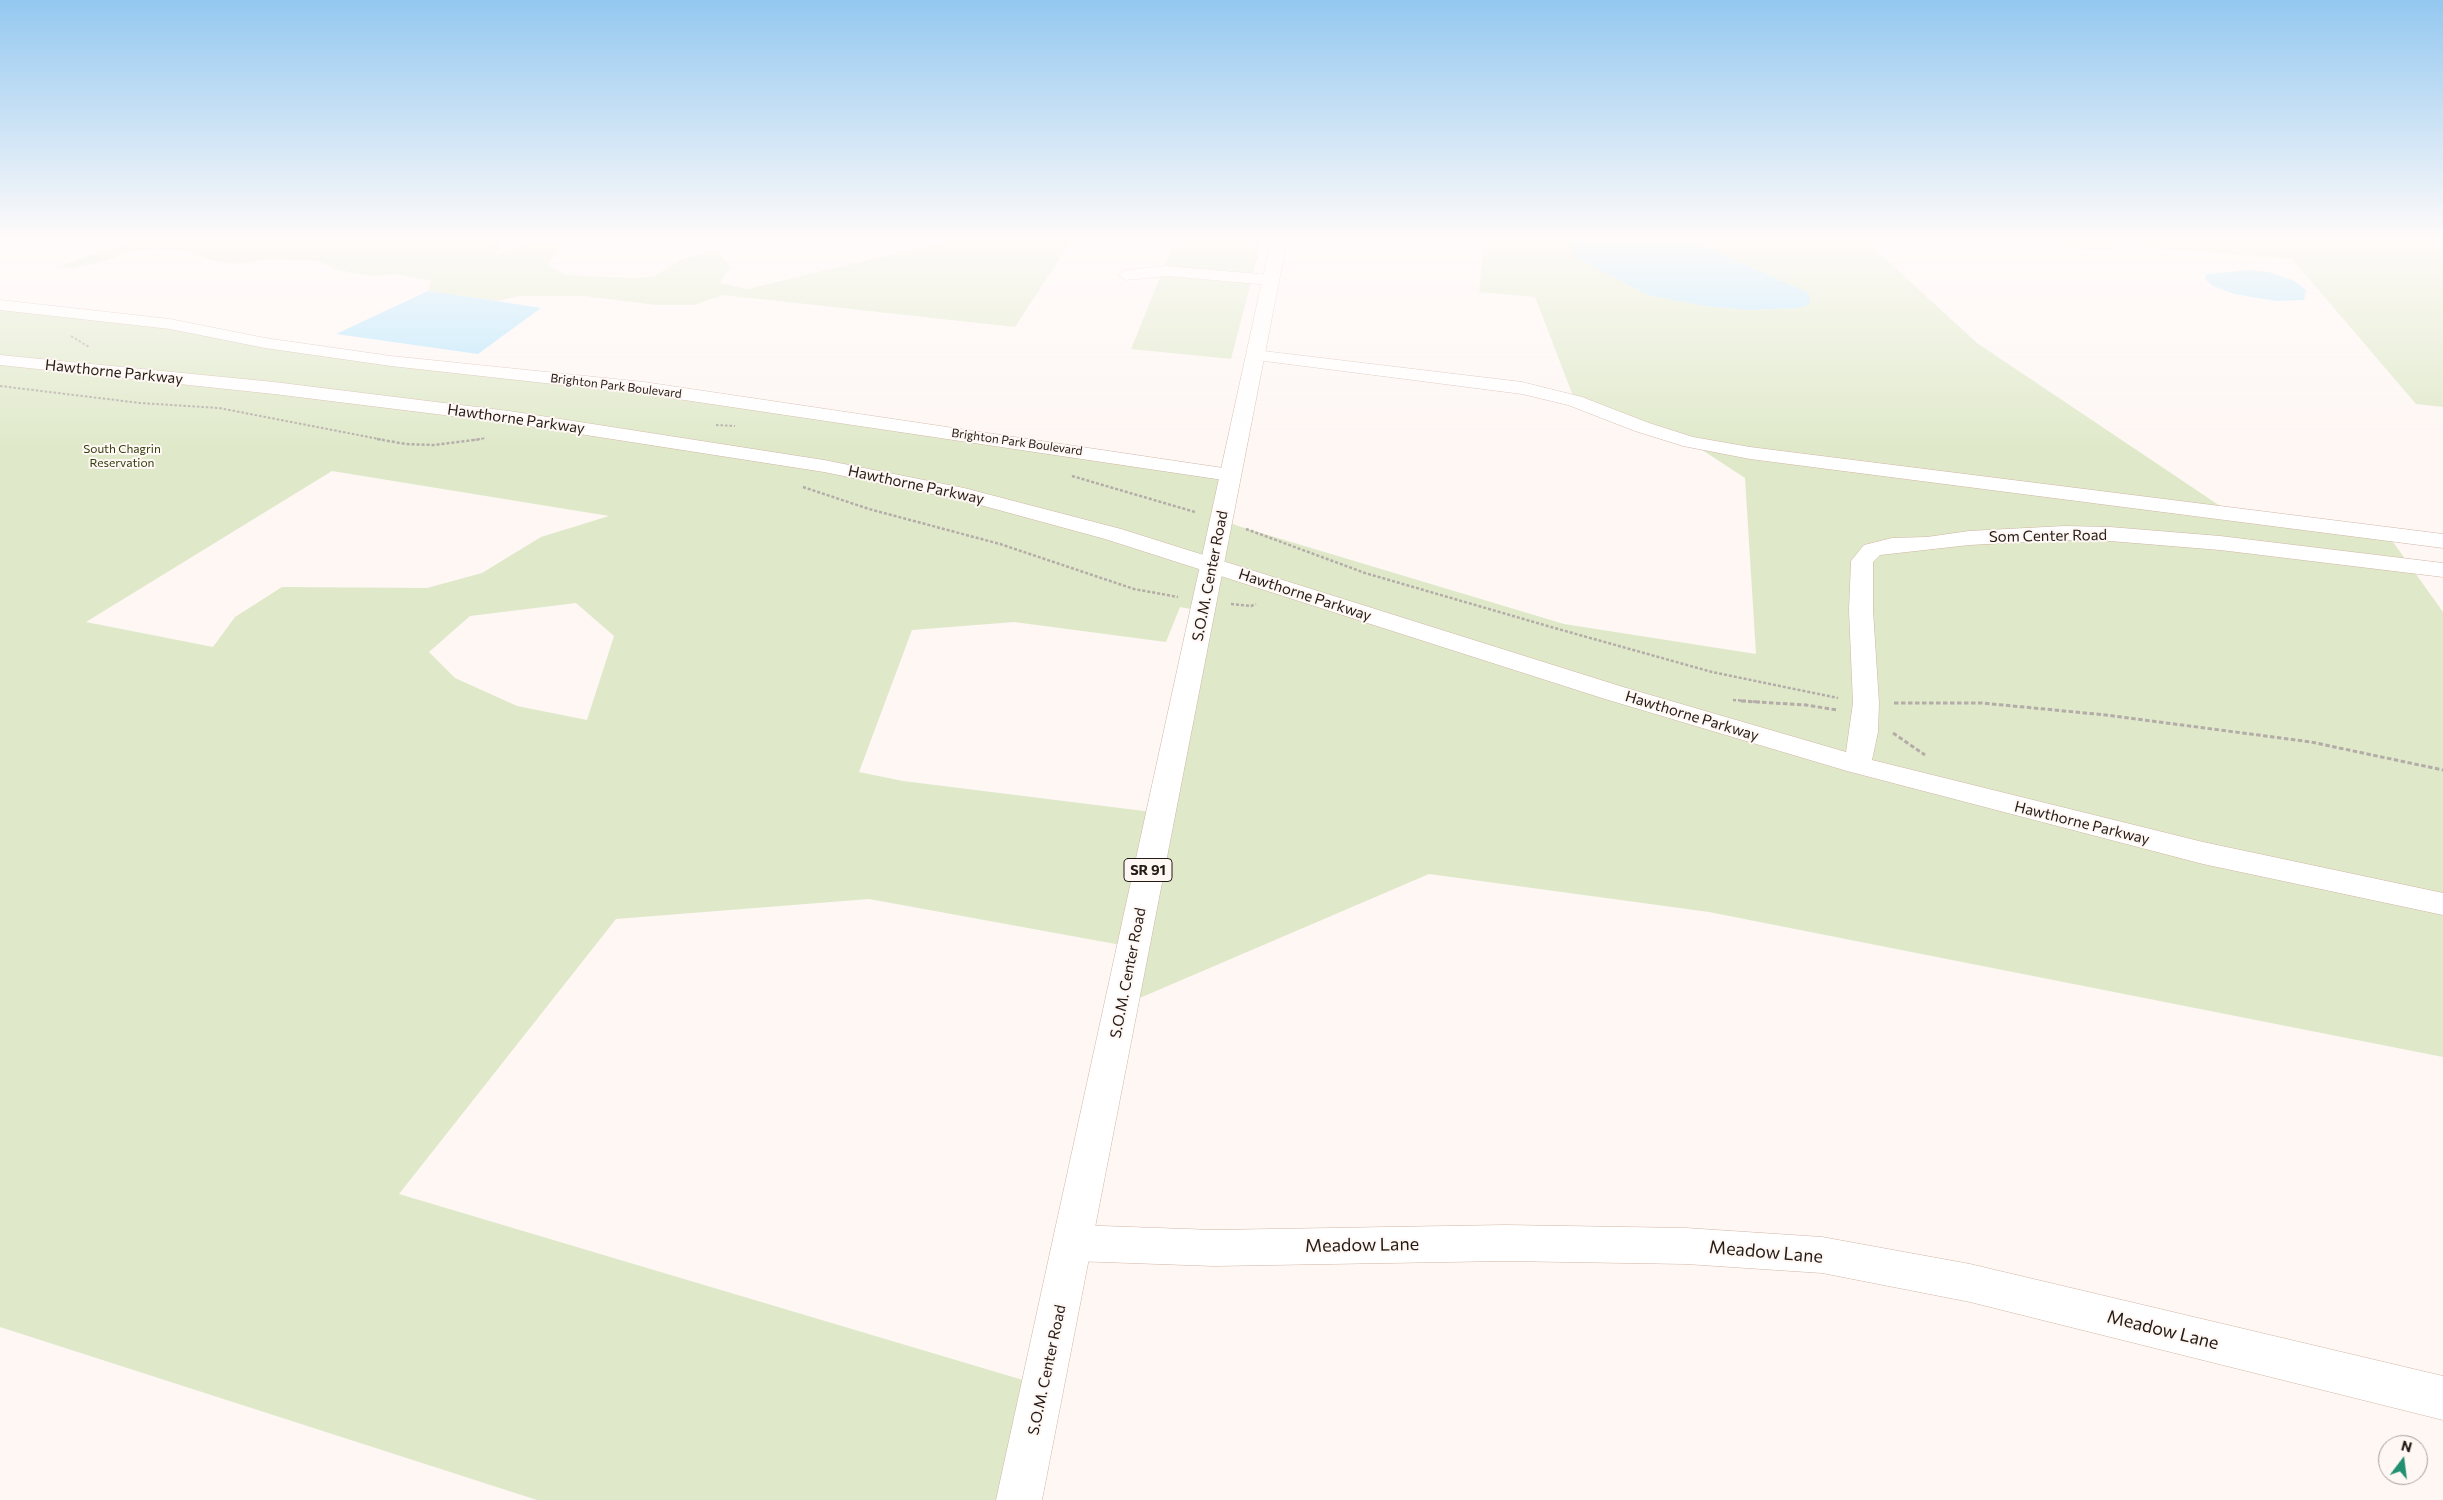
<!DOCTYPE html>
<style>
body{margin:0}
#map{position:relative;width:2443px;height:1500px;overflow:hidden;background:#fef7f4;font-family:Commissioner,sans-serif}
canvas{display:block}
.north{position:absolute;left:2378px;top:1435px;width:50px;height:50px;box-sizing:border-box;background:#fef7f4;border:1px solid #a79f9a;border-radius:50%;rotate:15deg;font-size:14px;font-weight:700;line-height:20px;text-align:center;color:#251a14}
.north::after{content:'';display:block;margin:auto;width:18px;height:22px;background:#219070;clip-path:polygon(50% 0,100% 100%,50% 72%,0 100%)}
</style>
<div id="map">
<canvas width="2443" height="1500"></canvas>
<div class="north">N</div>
</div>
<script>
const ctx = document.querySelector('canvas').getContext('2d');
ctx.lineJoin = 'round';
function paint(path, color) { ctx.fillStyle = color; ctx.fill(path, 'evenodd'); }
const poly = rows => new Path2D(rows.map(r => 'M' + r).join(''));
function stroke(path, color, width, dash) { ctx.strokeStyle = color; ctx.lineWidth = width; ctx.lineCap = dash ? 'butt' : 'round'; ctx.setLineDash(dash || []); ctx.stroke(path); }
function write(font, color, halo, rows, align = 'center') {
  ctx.font = font + ' Commissioner,sans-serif'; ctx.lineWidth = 4; ctx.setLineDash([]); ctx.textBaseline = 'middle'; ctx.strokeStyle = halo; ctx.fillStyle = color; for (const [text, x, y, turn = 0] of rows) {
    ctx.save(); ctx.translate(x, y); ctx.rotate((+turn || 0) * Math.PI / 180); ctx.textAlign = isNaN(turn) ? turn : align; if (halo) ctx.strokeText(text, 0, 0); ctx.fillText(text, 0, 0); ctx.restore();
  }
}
paint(poly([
 [128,240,495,240,502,243,495,255,529,242,564,242,548,265,565,275,633,278,655,276,680,260,717,249,730,267,720,283,747,289,952,240,1072,240,1015,327,723,295,694,305,656,305,583,296,520,296,497,301,428,291,431,281,396,274,371,276,338,270,318,261,271,259,238,264,212,261,188,251,152,249,124,253,102,262,74,268,57,267,115,247],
 [1175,240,1262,240,1231,359,1131,349],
 [1484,240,1575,240,1572,255,1601,269,1705,306,1752,310,1799,308,1809,293,1690,240,1865,240,1977,343,2235,516,2388,535,2443,612,2443,1057,1709,912,1429,874,1121,1006,1132,947,869,899,616,919,399,1194,1043,1386,1019,1500,537,1500,0,1327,0,305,55,309,265,343,582,380,1230,475,1221,519,1238,526,1564,624,1756,654,1745,478,1690,442,1575,401,1535,297,1479,292],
 [332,471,609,516,541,537,482,573,427,588,282,587,235,617,213,647,86,622],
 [576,603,614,636,587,720,517,706,455,678,429,652,470,616],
 [1180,607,1201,611,1160,813,903,781,859,772,912,630,1014,622,1166,642],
 [1989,240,2443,240,2443,407,2416,404,2292,259,2141,247,2116,241,2109,251]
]), '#dfe9c9');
paint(poly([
 [1575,240,1690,240,1809,293,1810,304,1799,308,1752,310,1705,306,1648,295,1571,255],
 [2250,270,2269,272,2295,281,2306,290,2304,300,2276,301,2234,294,2213,286,2205,279,2206,274],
 [428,291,497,301,541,308,478,354,336,334]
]), '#b6e6fd');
const minor = poly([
 [1167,266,1270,275,1278,280,1270,285,1167,276,1126,280,1118,275,1126,270,1167,266],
 [0,300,170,319,265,338,391,356,644,382,1230,469,1237,471,1240,475,1237,479,1230,481,644,394,391,366,265,348,170,329,0,310,0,300],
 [1255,350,1522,382,1582,397,1649,423,1693,437,1750,447,2443,534,2443,548,1750,459,1683,446,1635,431,1568,405,1522,394,1249,359,1246,355,1249,351,1255,350],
 [0,355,274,382,509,411,824,460,964,488,1121,529,1623,687,1846,752,1853,703,1849,610,1851,561,1864,545,1892,538,1927,537,1969,531,2064,526,2110,527,2220,536,2443,563,2443,577,2220,550,2110,541,2064,540,1969,545,1880,555,1873,562,1873,610,1879,703,1878,732,1872,760,2203,842,2443,893,2443,915,2203,864,1847,771,1605,699,1105,539,962,500,824,472,509,423,274,394,0,365,0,355],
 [1074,1225,1214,1230,1505,1225,1686,1228,1822,1237,1970,1264,2443,1376,2443,1420,1970,1302,1822,1273,1686,1264,1505,1261,1214,1266,1074,1261,1060,1256,1054,1243,1060,1230,1074,1225]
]);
const major = poly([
 [1271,240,1287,240,1042,1500,996,1500,1271,240]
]);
stroke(minor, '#d2b5a5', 1);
stroke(major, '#d2b5a5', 1);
stroke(poly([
 [71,336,89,347],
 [0,386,140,403,219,408,384,440],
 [716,425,735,426],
 [473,440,486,438]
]), '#b4aca8', 2, [2.5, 2]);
stroke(poly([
 [377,439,406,444,434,445,482,439],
 [1072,476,1195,512],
 [803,487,869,509,1000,544,1134,589,1178,597],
 [1246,529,1365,573,1551,627,1712,672,1838,698],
 [1231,604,1251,606,1256,604],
 [1733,700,1760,702]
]), '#b4aca8', 2.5, [3, 2]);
stroke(poly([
 [1741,701,1806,705,1837,710],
 [1894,703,1982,703,2106,715,2311,742,2443,770],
 [1893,733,1925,755]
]), '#b4aca8', 3, [4.5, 2.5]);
paint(minor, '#fff');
paint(major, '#fff');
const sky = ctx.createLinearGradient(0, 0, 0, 450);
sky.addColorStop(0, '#94c8f0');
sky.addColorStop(0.53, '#fffbfa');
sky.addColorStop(1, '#fffbfa00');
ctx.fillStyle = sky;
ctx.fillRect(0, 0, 2443, 450);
write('12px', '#251a14', '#fef7f4', [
 ["Brighton Park Boulevard",616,386,7],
 ["Brighton Park Boulevard",1017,442,8]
]);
write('12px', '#333e0e', '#fef7f4', [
 ["South Chagrin",122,449],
 ["Reservation",122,463]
]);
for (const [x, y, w] of [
 [1148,870,48]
]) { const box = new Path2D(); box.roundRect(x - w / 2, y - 11.5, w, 23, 4); ctx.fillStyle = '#fef7f4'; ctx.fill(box); stroke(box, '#251a14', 1); }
write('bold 14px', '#251a14', null, [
 ["SR 91",1148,870]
]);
write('15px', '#251a14', '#fef7f4', [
 ["Hawthorne Parkway",114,372,6],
 ["Hawthorne Parkway",516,419,8],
 ["Hawthorne Parkway",916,485,12],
 ["Som Center Road",2048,536,-1],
 ["S.O.M. Center Road",1210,576,-79],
 ["Hawthorne Parkway",1305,595,18],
 ["Hawthorne Parkway",1692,716,17],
 ["Hawthorne Parkway",2082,823,14],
 ["S.O.M. Center Road",1128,973,-79],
 ["S.O.M. Center Road",1047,1370,-78]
]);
write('18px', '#251a14', '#fef7f4', [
 ["Meadow Lane",1362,1245,-1],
 ["Meadow Lane",1766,1252,5],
 ["Meadow Lane",2163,1330,14]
]);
</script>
